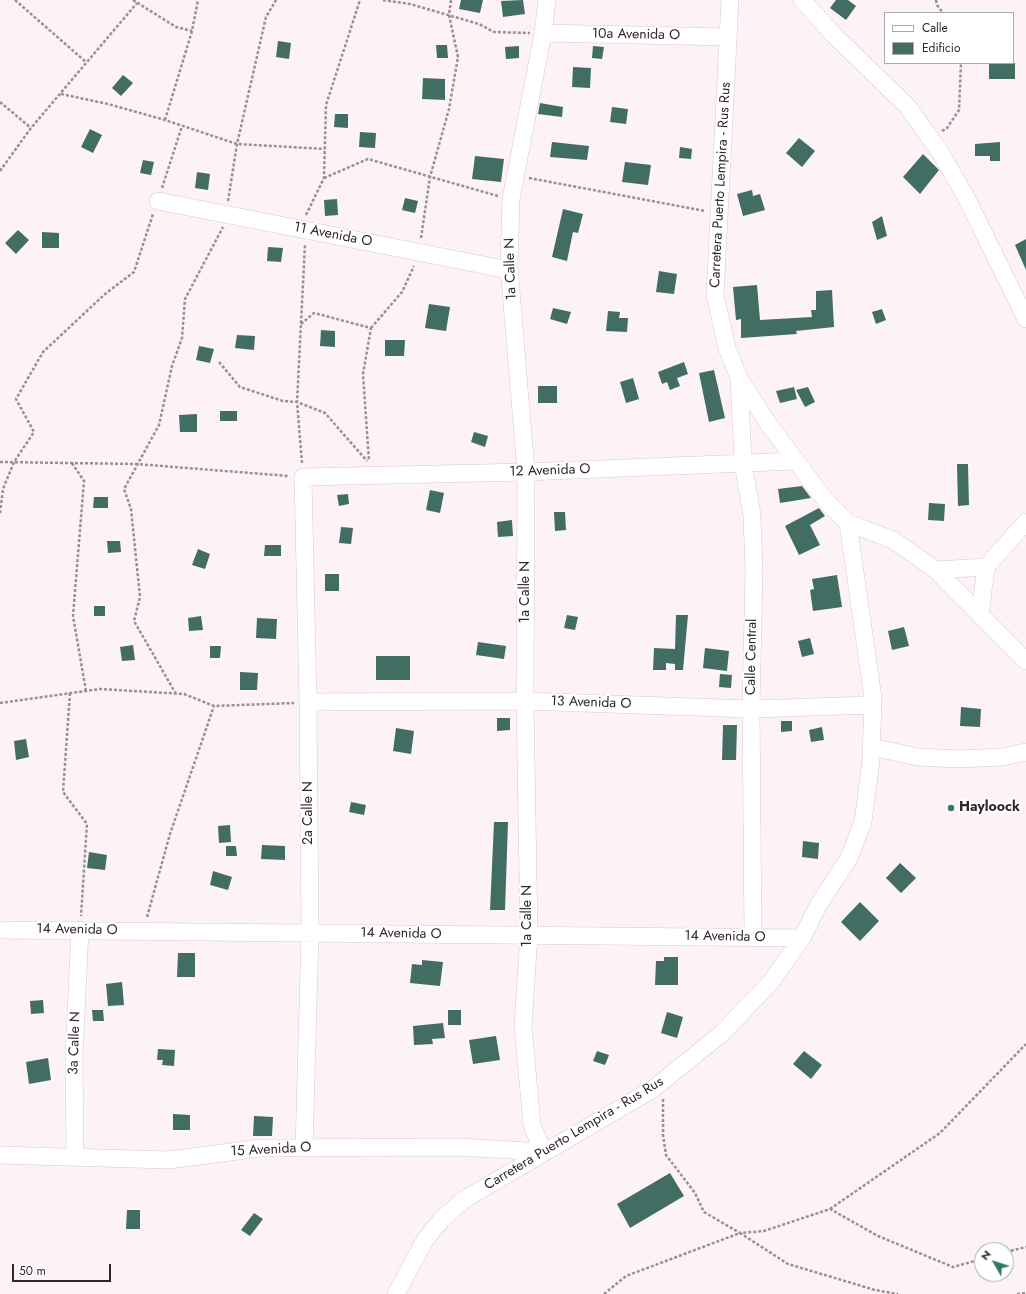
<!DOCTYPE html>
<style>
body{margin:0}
#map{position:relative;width:1026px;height:1294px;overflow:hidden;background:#fdf3f6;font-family:Jost,sans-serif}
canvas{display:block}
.legend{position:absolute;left:884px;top:12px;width:130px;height:52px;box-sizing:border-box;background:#fff;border:1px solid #aca9a9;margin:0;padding:5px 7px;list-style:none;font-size:12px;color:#302729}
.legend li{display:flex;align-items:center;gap:8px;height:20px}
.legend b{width:20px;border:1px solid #aca9a9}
.north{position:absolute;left:974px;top:1242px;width:40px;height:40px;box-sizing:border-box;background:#fff;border:1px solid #aca9a9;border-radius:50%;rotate:309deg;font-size:11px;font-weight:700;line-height:16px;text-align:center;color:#302729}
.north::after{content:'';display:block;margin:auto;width:14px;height:18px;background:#347769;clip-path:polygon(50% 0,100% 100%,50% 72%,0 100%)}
.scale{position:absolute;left:12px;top:1264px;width:99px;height:18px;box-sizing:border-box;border:2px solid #302729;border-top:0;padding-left:5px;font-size:12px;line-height:14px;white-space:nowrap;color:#302729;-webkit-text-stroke:3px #fff;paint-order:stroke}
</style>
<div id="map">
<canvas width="1026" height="1294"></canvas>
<ul class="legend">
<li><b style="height:5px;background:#fff"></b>Calle</li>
<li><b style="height:11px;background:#426d63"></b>Edificio</li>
</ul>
<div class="north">N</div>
<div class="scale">50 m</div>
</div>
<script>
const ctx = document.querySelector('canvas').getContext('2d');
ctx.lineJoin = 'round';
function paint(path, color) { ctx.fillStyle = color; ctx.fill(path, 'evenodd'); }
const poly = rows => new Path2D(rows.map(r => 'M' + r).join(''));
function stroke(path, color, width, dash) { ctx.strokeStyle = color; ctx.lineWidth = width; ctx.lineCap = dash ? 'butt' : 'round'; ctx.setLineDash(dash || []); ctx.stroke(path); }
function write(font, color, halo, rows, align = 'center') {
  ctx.font = font + ' Jost,sans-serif'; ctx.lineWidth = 4; ctx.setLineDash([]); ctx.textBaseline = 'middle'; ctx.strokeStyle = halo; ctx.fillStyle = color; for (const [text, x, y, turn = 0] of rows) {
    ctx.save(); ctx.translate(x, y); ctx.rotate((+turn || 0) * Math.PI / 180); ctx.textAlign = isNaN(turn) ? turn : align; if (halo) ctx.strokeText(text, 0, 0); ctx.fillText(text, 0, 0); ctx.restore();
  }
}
paint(poly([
 [461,0,483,0,480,13,459,9],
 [523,0,525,14,503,17,501,1],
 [836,0,848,0,856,6,846,20,830,8],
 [278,41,291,43,289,59,276,57],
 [436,45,447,45,448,58,437,58],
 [519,46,519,58,506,59,505,47],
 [593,46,604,47,602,59,592,58],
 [989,63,1015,63,1015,79,989,79],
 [573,67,591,68,590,88,572,87],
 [123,75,133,83,121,96,112,88],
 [423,78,445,79,445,100,422,99],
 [540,103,563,107,562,117,538,114],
 [612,107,628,109,626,124,610,122],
 [335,114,348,114,348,128,334,127],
 [90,129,102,135,93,153,81,147],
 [360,132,376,133,375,148,359,147],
 [799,138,815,151,802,167,786,153],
 [552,142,589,146,587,160,550,157],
 [1000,142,1000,161,990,161,990,156,975,156,975,144],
 [680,147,692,149,691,159,679,158],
 [923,154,939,170,920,194,903,177],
 [475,156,504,159,501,182,472,179],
 [143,160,154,162,151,175,140,173],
 [625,162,651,165,648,185,622,182],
 [197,172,210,174,208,190,195,188],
 [752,190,753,196,760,194,765,210,743,216,737,194],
 [405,198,418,201,415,213,402,210],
 [337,199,338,215,325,216,324,200],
 [563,209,583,214,578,233,573,232,567,261,552,257],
 [882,216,887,236,877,240,872,222],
 [18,230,29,240,16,254,5,243],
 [42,232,59,233,59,248,42,248],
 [1026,239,1026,270,1015,245],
 [268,247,283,248,281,262,267,261],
 [659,271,677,274,674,294,656,292],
 [757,285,760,320,812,317,811,310,816,310,816,291,832,290,834,327,796,331,797,334,741,338,741,319,736,320,733,287],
 [429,304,450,307,446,331,425,328],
 [553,308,571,312,567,324,550,319],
 [882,309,886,320,876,324,872,312],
 [608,311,620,312,619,318,628,318,627,332,606,331],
 [321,330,335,331,335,347,320,346],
 [237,335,255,336,254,350,235,348],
 [385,340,405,340,404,356,385,356],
 [199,346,214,349,210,363,196,360],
 [684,362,688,374,677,378,680,386,670,390,667,382,662,384,658,372],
 [714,370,725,418,709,422,699,373],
 [633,378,639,399,626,403,620,382],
 [538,386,557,386,557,403,538,403],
 [794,387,797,399,780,403,776,391],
 [808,387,815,402,805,407,796,390],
 [220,411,237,411,237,421,220,421],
 [197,414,197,432,180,432,179,415],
 [474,432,488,436,485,447,471,442],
 [957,464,968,464,969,505,958,506],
 [802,486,811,498,780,503,778,489],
 [430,490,444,493,440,513,426,510],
 [348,494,349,504,339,506,337,495],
 [94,497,108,497,108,508,93,508],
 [929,503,945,504,944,521,928,520],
 [819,508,825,516,810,525,820,545,799,555,785,526],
 [554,512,565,512,566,530,555,531],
 [512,520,513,536,498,537,497,522],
 [341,527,353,528,351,544,339,543],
 [107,541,120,541,121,552,108,553],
 [265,545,281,545,281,556,264,556],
 [198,549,210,554,205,569,192,565],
 [325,574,339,574,339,591,325,591],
 [837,575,842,607,813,611,810,590,814,589,812,579],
 [94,606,105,606,105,616,94,616],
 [567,615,578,617,575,630,564,628],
 [676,615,688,615,683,670,675,670,675,664,666,663,666,670,653,670,654,648,675,649],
 [201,616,203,630,189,631,188,618],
 [257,618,277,619,276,639,256,638],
 [904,627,909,646,892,650,888,631],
 [810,638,814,654,802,657,798,641],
 [478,642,506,646,504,659,476,655],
 [133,645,135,660,122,661,120,647],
 [210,646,221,646,220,658,210,658],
 [705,648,729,651,727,671,703,668],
 [376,656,410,656,410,680,376,680],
 [240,672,258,673,257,690,240,690],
 [720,674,732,675,731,688,719,687],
 [961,707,981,709,980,727,960,726],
 [497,718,510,718,510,730,497,731],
 [781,721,792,721,792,731,781,732],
 [723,725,737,725,736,760,722,760],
 [822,727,824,740,811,742,809,730],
 [396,728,414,731,411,754,393,751],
 [26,739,29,757,16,760,14,741],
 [351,802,366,805,364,815,349,812],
 [494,822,508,822,505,910,490,910],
 [230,825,231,842,219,843,218,826],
 [803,841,819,843,818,859,802,857],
 [262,845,285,846,285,860,261,859],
 [226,846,236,846,237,856,226,856],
 [89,852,107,855,105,870,87,868],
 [900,863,916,878,901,893,886,878],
 [213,871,232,877,228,890,210,885],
 [860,902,879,921,860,941,841,922],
 [178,953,195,953,195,977,177,977],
 [664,957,678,957,678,985,655,985,656,961,664,961],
 [422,960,443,962,440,986,410,983,412,964,422,965],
 [122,982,124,1005,108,1006,106,984],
 [43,1000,44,1013,31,1014,30,1001],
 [92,1010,103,1010,104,1021,93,1021],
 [448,1010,461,1010,461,1025,448,1025],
 [667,1012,683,1017,677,1038,661,1033],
 [443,1023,445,1038,432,1039,433,1044,414,1045,413,1026],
 [496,1036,500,1060,473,1064,469,1040],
 [158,1049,175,1050,174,1066,162,1065,163,1060,157,1060],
 [597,1051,609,1055,605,1065,593,1061],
 [804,1051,822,1065,811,1079,793,1064],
 [48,1058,51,1080,29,1084,26,1062],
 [173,1114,190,1115,190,1130,173,1130],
 [254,1116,273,1117,272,1136,253,1136],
 [670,1173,684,1196,630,1228,617,1204],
 [127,1210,140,1210,140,1229,126,1229],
 [254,1213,263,1219,250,1236,241,1230]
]), '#426d63');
const minor = poly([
 [802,0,834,35,908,107,940,152,966,197,1026,319],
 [543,33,728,37],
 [158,201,509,270],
 [739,378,743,463,752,515,754,571,751,709,753,937],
 [848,523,893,540,936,570,1026,661],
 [936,570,986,567,1026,522],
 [980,615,986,567],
 [308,702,525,701,751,709,872,705],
 [871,747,918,757,959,759,1002,757,1026,752],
 [0,930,802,938],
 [304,1148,310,933,308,702,303,477,526,472,796,461],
 [543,1152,532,1125,523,1026,529,935,525,701,526,472,509,267,511,199,543,33,547,0],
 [0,1155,168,1160,261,1148,459,1147,543,1152],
 [75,1157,74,1055,80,930],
 [396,1294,425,1240,442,1219,465,1199,653,1089,721,1034,770,983,802,938,819,904,849,858,863,822,871,760,873,698,848,523,825,500,767,422,739,378,727,348,715,295,730,0]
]);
stroke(minor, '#ddc6cc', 18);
stroke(poly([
 [15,0,86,62],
 [133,0,176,27,192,31],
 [383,0,410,4,479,24,494,32,530,33],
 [936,0,937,5,943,13],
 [61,94,108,104,165,120,237,144,325,149],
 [0,102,31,128],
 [165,120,192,31,198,0],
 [942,131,947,128,959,110,961,63],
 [0,171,31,128,137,3],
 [324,178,368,159,498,196],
 [529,178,705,211],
 [162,188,182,126],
 [228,201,237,144,266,17,276,0],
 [306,215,324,178,326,105,360,0],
 [421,238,430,177,449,109,458,57,449,15,451,0],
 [301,324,314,313,371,328,363,374,369,461],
 [371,328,402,292,414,266],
 [219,362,240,387,283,401,297,402,325,413,367,461],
 [0,462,136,464,289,476],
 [72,463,84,481,73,616,86,691],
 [302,463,297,402,305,244],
 [0,513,3,489,14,462,34,432,16,399,43,352,105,294,134,272,153,214],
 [70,693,63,792,87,824,81,916],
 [176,694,134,621,140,597,131,509,124,489,159,425,172,366,182,338,185,299,223,227],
 [0,703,100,689,184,694,214,706,294,703],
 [147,917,170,834,214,706],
 [663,1099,663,1135,666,1155,695,1193,704,1212,740,1233,764,1231,830,1209,878,1236,953,1267,982,1259],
 [830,1209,940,1133,1026,1044],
 [1006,1252,1026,1247],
 [604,1294,626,1276,740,1233,788,1264,875,1290,898,1294],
 [1017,1294,1026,1293]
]), '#999092', 2.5, [3, 2]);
stroke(minor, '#fff', 17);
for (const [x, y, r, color] of [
 [951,808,4,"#347769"]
]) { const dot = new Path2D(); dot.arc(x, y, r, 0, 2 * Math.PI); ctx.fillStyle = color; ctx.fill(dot); stroke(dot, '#fff', 1.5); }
write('14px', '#302729', '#fff', [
 ["10a Avenida O",636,35,1],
 ["Carretera Puerto Lempira - Rus Rus",721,185,-87],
 ["11 Avenida O",333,235,11],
 ["1a Calle N",511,269,-92],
 ["12 Avenida O",550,471,-2],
 ["1a Calle N",526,592,-90],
 ["Calle Central",752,657,-89],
 ["13 Avenida O",591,703,2],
 ["2a Calle N",309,813,-90],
 ["1a Calle N",528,916,-90],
 ["14 Avenida O",77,930,1],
 ["14 Avenida O",401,934,1],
 ["14 Avenida O",725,937,1],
 ["3a Calle N",75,1043,-88],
 ["Carretera Puerto Lempira - Rus Rus",574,1134,-31],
 ["15 Avenida O",271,1150,-3]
]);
write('bold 14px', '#302729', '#fff', [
 ["Hayloock",959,808]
], 'left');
</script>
